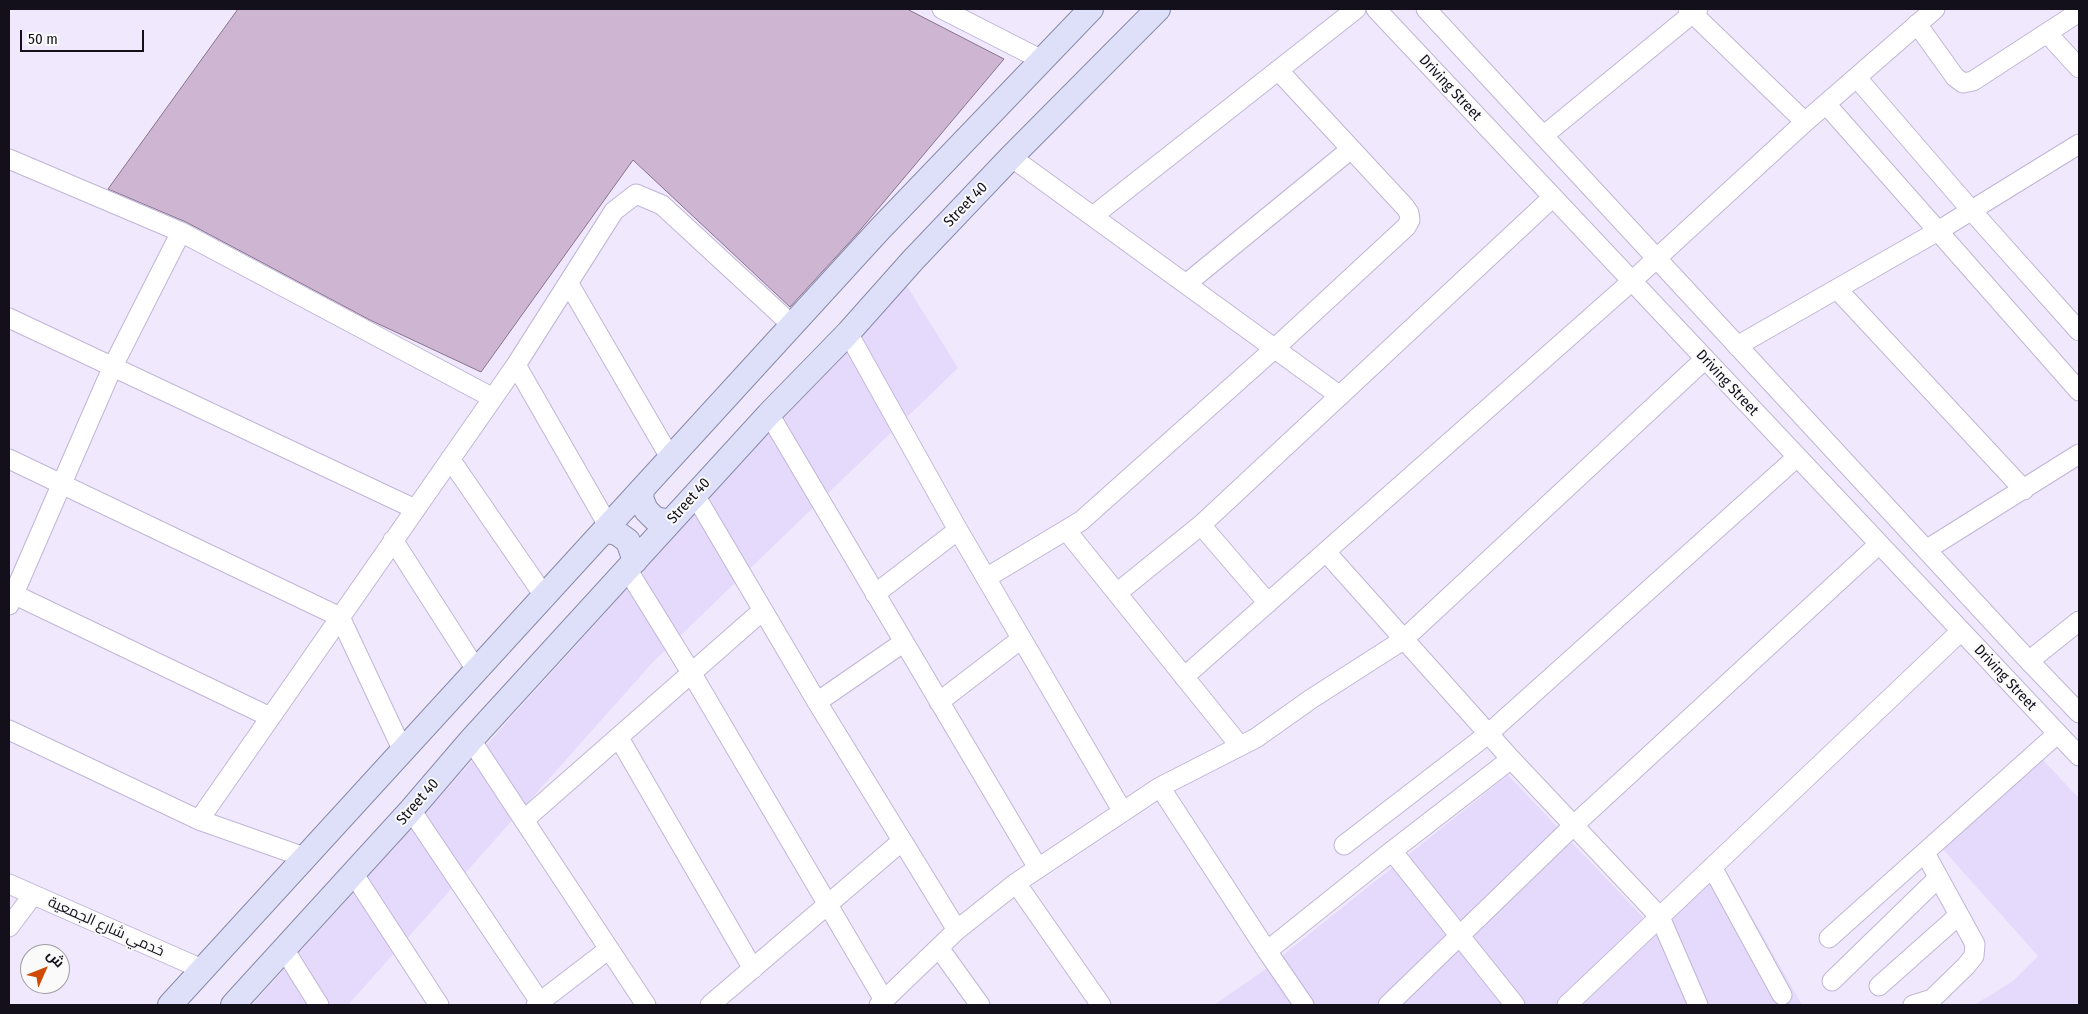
<!DOCTYPE html>
<meta charset="utf-8">
<style>
body{margin:0}
#map{position:relative;width:2088px;height:1014px;overflow:hidden;background:#f0e9fe;font-family:"Fira Sans Condensed",Cairo,sans-serif}
canvas{display:block}
.frame{position:absolute;inset:0;border:10px solid #13101b;pointer-events:none}
.north{position:absolute;left:20px;top:944px;width:50px;height:50px;box-sizing:border-box;background:#fafafa;border:1px solid #9e9ca1;border-radius:50%;rotate:46deg;font-size:14px;font-weight:700;line-height:20px;text-align:center;color:#13101b}
.north::after{content:'';display:block;margin:auto;width:18px;height:22px;background:#cf4a05;clip-path:polygon(50% 0,100% 100%,50% 72%,0 100%)}
.scale{position:absolute;left:20px;top:30px;width:124px;height:22px;box-sizing:border-box;border:2px solid #13101b;border-top:0;padding-left:6px;font-size:15px;line-height:18px;white-space:nowrap;color:#13101b;-webkit-text-stroke:4px #fafafa;paint-order:stroke}
</style>
<div id="map">
<canvas width="2088" height="1014"></canvas>
<div class="frame"></div>
<div class="north">ش</div>
<div class="scale">50 m</div>
</div>
<script>
const ctx = document.querySelector('canvas').getContext('2d');
ctx.lineJoin = 'round';
function paint(path, color) { ctx.fillStyle = color; ctx.fill(path, 'evenodd'); }
const poly = rows => new Path2D(rows.map(r => 'M' + r).join(''));
function stroke(path, color, width, dash) { ctx.strokeStyle = color; ctx.lineWidth = width; ctx.lineCap = dash ? 'butt' : 'round'; ctx.setLineDash(dash || []); ctx.stroke(path); }
function write(font, color, halo, rows, align = 'center') {
  ctx.font = font + ' "Fira Sans Condensed",Cairo,sans-serif'; ctx.lineWidth = 4; ctx.setLineDash([]); ctx.textBaseline = 'middle'; ctx.strokeStyle = halo; ctx.fillStyle = color; for (const [text, x, y, turn = 0] of rows) {
    ctx.save(); ctx.translate(x, y); ctx.rotate((+turn || 0) * Math.PI / 180); ctx.textAlign = isNaN(turn) ? turn : align; if (halo) ctx.strokeText(text, 0, 0); ctx.fillText(text, 0, 0); ctx.restore();
  }
}
paint(poly([
 [904,281,958,368,653,662,348,1005,252,1005],
 [2040,757,2079,798,2079,1005,1974,1005,2013,981,2038,956,1940,846],
 [1508,775,1657,932,1725,869,1802,1005,1214,1005,1263,971]
]), '#e5dafb');
const building = poly([
 [238,9,907,9,1004,59,856,235,790,307,633,160,481,372,370,320,186,222,108,189,238,9]
]);
paint(building, '#ceb6d3');
stroke(building, '#87728c', 1);
const minor = poly([
 [942,9,1042,60],
 [1376,9,2079,756],
 [1426,9,2029,661,2079,713],
 [1688,9,1805,122],
 [1917,24,1955,77,1963,83,1973,81,2079,12],
 [2047,33,2079,68],
 [1857,78,1971,210,2079,331],
 [1826,104,2079,391],
 [1543,136,1698,9],
 [1011,157,1340,396],
 [9,159,181,232,493,398],
 [1093,216,1356,9],
 [569,284,671,459],
 [1186,284,1351,149],
 [1837,289,2024,490],
 [9,318,415,509],
 [848,333,958,530,1123,812],
 [1737,346,1938,231,2079,144],
 [516,365,609,527],
 [769,414,1038,868],
 [9,459,340,617,403,751],
 [450,459,545,597],
 [695,495,817,702,957,930],
 [1201,525,1268,603],
 [1066,530,1240,746],
 [393,540,477,671],
 [1926,550,2079,454],
 [1326,552,1511,759,1660,917,1698,1005],
 [627,569,692,674,884,1000],
 [986,578,1081,521,1274,349,1406,227,1410,220,1409,213,1405,207,1278,70],
 [9,592,270,717],
 [1117,593,1201,525,1553,197],
 [875,594,958,530],
 [9,605,113,366,181,232],
 [2029,661,2079,621],
 [1184,677,1632,281,1805,122,1935,9],
 [817,702,904,642],
 [939,702,1021,639],
 [9,730,199,820,304,857],
 [619,738,753,969],
 [471,740,646,1005],
 [1160,787,1267,951,1304,1005],
 [411,810,542,1005],
 [199,820,516,365,614,211,636,194,662,205,792,325],
 [524,820,762,611],
 [1344,845,1488,734,1797,457],
 [1392,851,1515,1005],
 [1712,867,1782,995],
 [353,873,439,1005],
 [1016,883,1101,1005],
 [9,884,202,969],
 [9,927,33,895],
 [1829,938,2057,734],
 [939,948,980,1005],
 [284,949,319,1005],
 [1267,951,1392,851,1511,759],
 [1832,981,1938,878],
 [1879,986,1959,915],
 [536,1005,609,949],
 [710,1005,902,841],
 [879,1005,957,930,1016,883,1160,787,1256,738,1311,699,1403,640,1705,359],
 [1388,1005,1573,826,1879,544],
 [1567,1005,1961,631],
 [1913,1005,1932,999,1966,966,1974,956,1975,944,1925,853]
]);
const major = poly([
 [642,491,641,498,646,510,655,519,670,522],
 [606,531,617,533,628,541,635,561],
 [170,1005,880,229,1091,9],
 [233,1005,411,810,471,740,769,414,848,333,913,260,1011,157,1158,9]
]);
stroke(minor, '#c0b5d6', 21);
stroke(major, '#898aa9', 26);
stroke(minor, '#fff', 19);
stroke(major, '#dee0fa', 24);
write('15px', '#13101b', '#fafafa', [
 ["Driving Street",1450,88,47],
 ["Street 40",966,205,-46],
 ["Driving Street",1727,383,47],
 ["Street 40",689,501,-48],
 ["Driving Street",2005,678,47],
 ["Street 40",418,802,-49],
 ["خدمي شارع الجمعية",106,927,24]
]);
</script>
